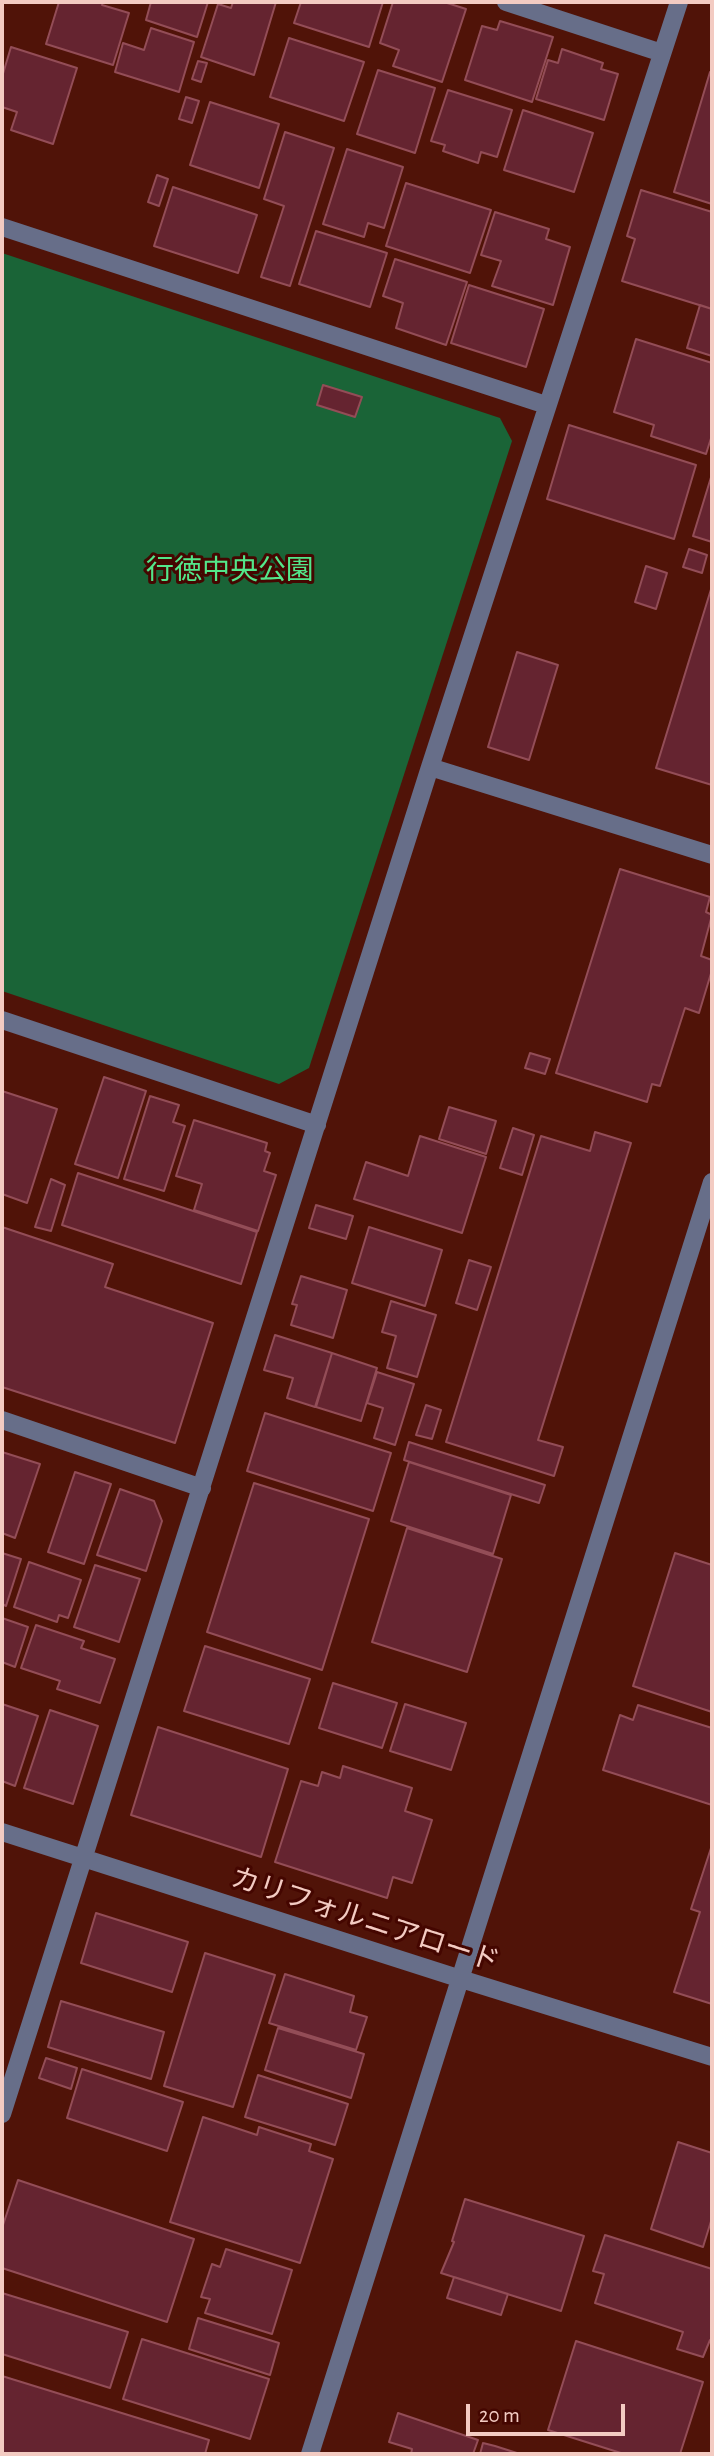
<!DOCTYPE html>
<meta charset="utf-8">
<style>
body{margin:0}
#map{position:relative;width:714px;height:2456px;overflow:hidden;background:#501308;font-family:"Alegreya Sans",sans-serif}
canvas{display:block}
.frame{position:absolute;inset:0;border:4px solid #f3cbc2;pointer-events:none}
.scale{position:absolute;left:466px;top:2404px;width:159px;height:32px;box-sizing:border-box;border:4px solid #f3cbc2;border-top:0;padding-left:9px;font-size:21px;line-height:24px;white-space:nowrap;color:#f3cbc2;-webkit-text-stroke:5px #440600;paint-order:stroke}
</style>
<div id="map">
<canvas width="714" height="2456"></canvas>
<div class="frame"></div>
<div class="scale">20 m</div>
</div>
<script>
const ctx = document.querySelector('canvas').getContext('2d');
ctx.lineJoin = 'round';
function paint(path, color) { ctx.fillStyle = color; ctx.fill(path, 'evenodd'); }
const poly = rows => new Path2D(rows.map(r => 'M' + r).join(''));
function stroke(path, color, width, dash) { ctx.strokeStyle = color; ctx.lineWidth = width; ctx.lineCap = dash ? 'butt' : 'round'; ctx.setLineDash(dash || []); ctx.stroke(path); }
function write(font, color, halo, rows, align = 'center') {
  ctx.font = font + ' "Alegreya Sans","Noto Sans JP",sans-serif'; ctx.lineWidth = 6; ctx.setLineDash([]); ctx.textBaseline = 'middle'; ctx.strokeStyle = halo; ctx.fillStyle = color; for (const [text, x, y, turn = 0] of rows) {
    ctx.save(); ctx.translate(x, y); ctx.rotate((+turn || 0) * Math.PI / 180); ctx.textAlign = isNaN(turn) ? turn : align; if (halo) ctx.strokeText(text, 0, 0); ctx.fillText(text, 0, 0); ctx.restore();
  }
}
paint(poly([
 [2,253,500,418,512,441,309,1068,279,1084,2,991]
]), '#1a6437');
const building = poly([
 [59,2,103,2,102,5,129,13,113,65,46,44,59,2],
 [151,2,208,2,197,37,146,20,151,2],
 [233,2,276,2,254,75,201,57,218,4,231,8,233,2],
 [301,2,383,2,369,47,294,23,301,2],
 [393,2,444,2,466,9,442,82,393,66,399,50,380,43,393,2],
 [500,21,553,37,532,102,465,80,482,26,497,30,500,21],
 [151,28,194,42,179,92,115,72,123,43,144,50,151,28],
 [289,38,364,62,344,121,270,97,289,38],
 [11,47,77,68,53,144,11,130,17,112,2,107,2,77,11,47],
 [562,49,603,63,601,69,618,74,604,120,536,99,548,60,558,63,562,49],
 [198,61,207,63,201,82,192,79,198,61],
 [378,70,435,88,415,153,357,134,378,70],
 [710,72,712,73,712,204,674,192,710,72],
 [448,90,512,110,497,157,481,152,478,163,443,151,445,145,431,141,448,90],
 [186,97,199,101,192,123,179,119,186,97],
 [210,102,279,124,259,188,190,165,210,102],
 [523,110,593,133,574,192,504,170,523,110],
 [285,132,334,148,290,286,261,277,284,206,264,199,285,132],
 [347,149,403,167,384,228,368,223,364,237,323,224,347,149],
 [157,175,168,179,159,206,148,202,157,175],
 [406,183,491,210,470,273,386,246,406,183],
 [173,187,257,215,238,273,154,246,173,187],
 [641,190,712,212,712,309,622,281,635,239,627,236,641,190],
 [495,212,549,229,546,239,570,247,553,305,492,286,501,261,481,255,495,212],
 [316,231,387,253,370,307,299,284,316,231],
 [395,259,467,282,446,345,396,328,403,303,383,296,395,259],
 [469,285,544,309,526,367,451,343,469,285],
 [700,305,712,309,712,356,687,348,700,305],
 [636,339,712,363,712,435,706,454,651,436,654,425,614,412,636,339],
 [323,385,362,397,355,417,317,405,323,385],
 [569,425,696,465,674,539,547,499,569,425],
 [712,474,712,542,693,536,712,474],
 [689,549,707,555,702,573,683,567,689,549],
 [646,566,667,573,656,609,635,602,646,566],
 [712,586,712,785,656,768,712,586],
 [517,652,558,665,529,760,488,747,517,652],
 [620,869,710,897,706,912,712,915,701,956,712,960,712,970,699,1013,685,1008,660,1086,652,1084,647,1102,556,1073,620,869],
 [530,1053,550,1059,545,1074,525,1068,530,1053],
 [104,1077,146,1091,118,1178,75,1164,104,1077],
 [2,1091,57,1109,27,1203,2,1194,2,1091],
 [150,1096,179,1105,173,1122,185,1126,164,1191,124,1179,150,1096],
 [449,1107,496,1121,486,1154,439,1139,449,1107],
 [194,1120,267,1143,265,1151,270,1153,264,1171,276,1175,258,1231,194,1210,202,1184,176,1176,194,1120],
 [513,1128,534,1135,522,1175,500,1168,513,1128],
 [595,1132,631,1143,538,1440,563,1447,554,1476,446,1442,541,1136,590,1151,595,1132],
 [420,1136,486,1157,462,1233,354,1199,366,1162,408,1176,420,1136],
 [78,1173,257,1232,241,1284,62,1225,78,1173],
 [51,1179,65,1185,51,1231,35,1227,51,1179],
 [316,1205,353,1216,346,1239,309,1228,316,1205],
 [2,1227,113,1264,105,1287,213,1323,175,1443,2,1387,2,1227],
 [369,1227,442,1250,425,1306,352,1283,369,1227],
 [469,1260,491,1267,477,1310,456,1303,469,1260],
 [301,1276,347,1290,333,1338,291,1325,297,1305,292,1304,301,1276],
 [391,1301,436,1315,417,1377,387,1368,396,1336,382,1332,391,1301],
 [275,1335,332,1353,315,1407,287,1398,293,1378,264,1370,275,1335],
 [332,1353,377,1368,361,1421,316,1407,332,1353],
 [377,1372,414,1384,395,1445,374,1438,383,1408,367,1403,377,1372],
 [426,1405,441,1410,432,1439,416,1435,426,1405],
 [265,1413,391,1453,373,1511,247,1471,265,1413],
 [409,1442,545,1485,539,1503,404,1460,409,1442],
 [2,1452,40,1464,15,1538,2,1533,2,1452],
 [409,1462,511,1495,493,1554,391,1521,409,1462],
 [75,1472,111,1484,84,1564,48,1552,75,1472],
 [254,1483,369,1519,322,1670,207,1632,254,1483],
 [120,1489,154,1501,162,1521,146,1571,97,1555,120,1489],
 [407,1528,502,1559,467,1672,372,1642,407,1528],
 [2,1553,21,1559,6,1606,2,1604,2,1553],
 [675,1553,712,1565,712,1712,633,1686,675,1553],
 [29,1562,81,1580,68,1618,59,1615,57,1622,14,1607,29,1562],
 [95,1565,140,1579,119,1642,74,1627,95,1565],
 [2,1618,28,1627,15,1667,2,1662,2,1618],
 [36,1625,84,1641,81,1648,115,1659,100,1703,57,1689,60,1681,21,1668,36,1625],
 [205,1646,310,1679,289,1744,184,1711,205,1646],
 [333,1683,397,1703,382,1748,319,1728,333,1683],
 [2,1704,38,1716,15,1786,2,1781,2,1704],
 [405,1704,466,1723,451,1770,390,1751,405,1704],
 [638,1705,712,1728,712,1805,603,1770,620,1715,633,1720,638,1705],
 [50,1710,98,1726,73,1804,24,1788,50,1710],
 [158,1727,288,1769,261,1857,131,1815,158,1727],
 [343,1766,412,1788,405,1811,432,1820,412,1883,393,1877,387,1898,275,1862,301,1781,318,1786,322,1772,340,1778,343,1766],
 [712,1845,712,2004,674,1992,700,1912,691,1909,712,1845],
 [96,1913,188,1942,172,1992,81,1963,96,1913],
 [205,1953,275,1975,233,2107,164,2086,205,1953],
 [285,1974,354,1996,350,2012,367,2017,356,2050,269,2023,285,1974],
 [61,2001,164,2032,151,2079,48,2047,61,2001],
 [278,2028,364,2054,351,2098,265,2070,278,2028],
 [46,2058,77,2068,71,2089,39,2078,46,2058],
 [82,2069,183,2102,167,2151,67,2118,82,2069],
 [258,2075,348,2104,335,2145,245,2117,258,2075],
 [203,2117,257,2135,259,2127,311,2144,309,2151,333,2159,300,2263,170,2222,203,2117],
 [678,2142,712,2153,712,2218,703,2247,651,2229,678,2142],
 [18,2180,194,2239,167,2322,2,2268,2,2228,18,2180],
 [465,2199,584,2236,561,2311,441,2273,454,2242,452,2241,465,2199],
 [605,2235,712,2269,712,2341,710,2340,703,2357,677,2349,683,2332,595,2303,604,2274,593,2271,605,2235],
 [226,2249,292,2270,272,2334,205,2313,210,2299,201,2297,212,2264,220,2267,226,2249],
 [454,2277,508,2294,501,2315,447,2298,454,2277],
 [2,2293,128,2332,110,2388,2,2354,2,2293],
 [198,2318,279,2343,270,2375,189,2349,198,2318],
 [142,2339,269,2379,250,2439,123,2399,142,2339],
 [576,2341,703,2382,680,2454,624,2454,548,2430,576,2341],
 [2,2376,209,2440,205,2454,2,2454,2,2376],
 [398,2413,478,2440,473,2454,411,2454,412,2449,389,2442,398,2413],
 [483,2443,495,2446,520,2454,480,2454,483,2443]
]);
paint(building, '#652430');
stroke(building, '#934d57', 2);
stroke(poly([
 [506,2,662,53],
 [2,227,546,405],
 [430,767,712,855],
 [2,1020,317,1125],
 [2,1420,202,1488],
 [2,1832,461,1979,712,2057],
 [2,2114,430,767,679,2],
 [310,2454,712,1182]
]), '#676e89', 18);
write('28px', '#53e68a', '#440600', [
 ["行徳中央公園",230,571]
]);
write('28px', '#f3cbc2', '#440600', [
 ["カリフォルニアロード",365,1920,18]
]);
</script>
